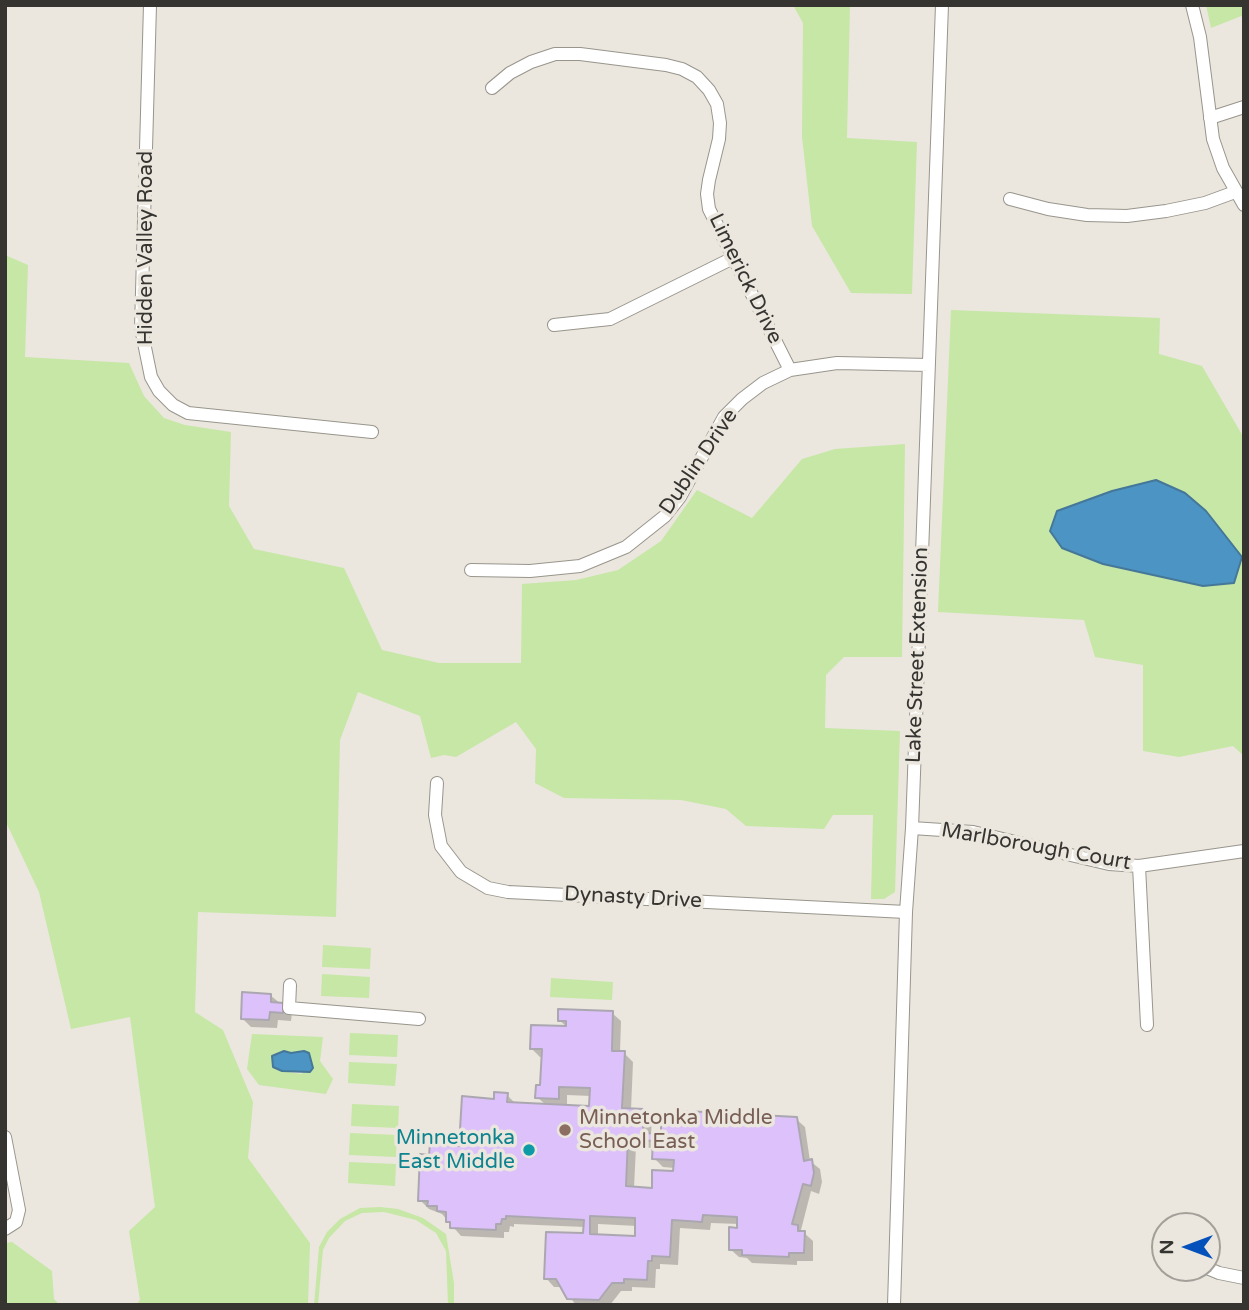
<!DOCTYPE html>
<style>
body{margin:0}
#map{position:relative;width:1249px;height:1310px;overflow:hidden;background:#ebe7de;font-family:"Varela Round",sans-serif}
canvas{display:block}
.frame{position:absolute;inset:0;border:7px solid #363431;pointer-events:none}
.north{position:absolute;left:1151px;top:1212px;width:70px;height:70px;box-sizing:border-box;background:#ebe7de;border:2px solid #a39f99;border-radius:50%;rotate:270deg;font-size:19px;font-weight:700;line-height:28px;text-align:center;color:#363431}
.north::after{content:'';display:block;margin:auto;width:24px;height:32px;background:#0451bb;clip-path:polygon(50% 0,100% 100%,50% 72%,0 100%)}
</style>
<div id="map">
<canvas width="1249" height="1310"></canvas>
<div class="frame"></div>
<div class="north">N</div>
</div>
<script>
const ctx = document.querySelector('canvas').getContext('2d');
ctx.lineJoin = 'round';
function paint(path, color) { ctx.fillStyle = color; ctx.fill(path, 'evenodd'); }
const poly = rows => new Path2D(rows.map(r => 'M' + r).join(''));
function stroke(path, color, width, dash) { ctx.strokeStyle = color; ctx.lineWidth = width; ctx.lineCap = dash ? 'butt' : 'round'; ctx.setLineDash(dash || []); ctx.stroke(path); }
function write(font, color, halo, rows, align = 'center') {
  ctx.font = font + ' "Varela Round",sans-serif'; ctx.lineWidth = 7; ctx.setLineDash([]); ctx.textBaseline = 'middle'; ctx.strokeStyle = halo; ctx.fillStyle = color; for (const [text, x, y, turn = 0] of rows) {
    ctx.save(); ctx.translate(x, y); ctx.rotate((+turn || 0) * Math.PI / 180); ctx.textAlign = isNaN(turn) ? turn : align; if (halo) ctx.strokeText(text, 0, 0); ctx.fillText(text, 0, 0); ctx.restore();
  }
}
paint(poly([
 [793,5,850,5,847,138,917,142,912,294,851,293,812,226,802,137,803,23],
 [1206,5,1244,5,1244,15,1211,28],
 [5,255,28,265,25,357,129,363,144,396,164,418,185,425,231,432,229,506,254,549,344,568,382,650,439,663,521,663,522,584,576,580,618,570,661,541,697,490,752,518,802,459,835,449,905,444,902,657,844,657,826,675,825,728,900,731,895,892,884,899,871,899,873,815,833,815,824,829,746,826,726,809,681,800,564,798,535,783,536,749,516,722,456,757,444,755,431,758,420,716,358,692,340,740,336,917,198,912,195,1012,223,1030,253,1102,248,1158,310,1243,308,1305,136,1305,140,1300,129,1231,155,1207,130,1017,71,1029,39,892,5,820],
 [951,310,1160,318,1159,354,1202,366,1244,438,1244,756,1233,746,1179,757,1143,751,1143,665,1095,657,1084,620,938,612],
 [323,945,371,948,370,969,322,967],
 [322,974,370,977,369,998,321,996],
 [551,978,613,982,612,1000,550,997],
 [350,1033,398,1035,397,1057,349,1055],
 [252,1034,323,1037,320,1061,333,1079,326,1094,259,1085,247,1069],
 [284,1051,291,1053,304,1051,302,1074,282,1071,273,1067],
 [349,1062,397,1064,395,1086,348,1083],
 [352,1104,399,1106,398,1128,351,1126],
 [350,1133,397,1135,396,1157,349,1155],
 [349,1162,396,1164,395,1186,348,1183],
 [380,1207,398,1209,423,1218,446,1234,454,1283,454,1305,448,1305,446,1251,436,1233,416,1220,384,1212,362,1213,345,1221,329,1238,323,1250,318,1305,314,1305,319,1247,327,1232,340,1219,360,1208],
 [12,1242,52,1271,54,1299,60,1305,5,1305,5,1243]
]), '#c6e7a6');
const water = poly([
 [1156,480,1185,493,1206,511,1242,557,1234,583,1203,586,1103,564,1062,548,1050,531,1057,511,1112,491,1156,480],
 [284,1051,291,1053,304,1051,309,1053,313,1068,310,1072,282,1071,273,1067,272,1056,284,1051]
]);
paint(water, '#4c94c4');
stroke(water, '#457798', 2);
paint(poly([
 [270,995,292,1013,291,1021,278,1020,277,1028,251,1027,242,1018],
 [612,1013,621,1021,620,1053,624,1053,633,1062,631,1110,643,1111,652,1119,651,1135,662,1135,707,1114,714,1121,749,1122,796,1119,805,1127,810,1161,820,1169,822,1182,819,1194,811,1191,801,1230,813,1241,813,1261,797,1261,797,1265,752,1263,747,1258,739,1257,730,1249,739,1224,711,1223,710,1230,680,1228,678,1265,660,1264,660,1269,656,1269,655,1288,632,1287,632,1291,621,1291,610,1305,576,1305,562,1287,554,1287,546,1278,584,1235,585,1227,514,1224,514,1227,510,1226,509,1232,504,1232,504,1238,461,1236,442,1214,429,1209,420,1200,431,1157,460,1148,495,1101,507,1095,516,1104,546,1105,537,1097,542,1087,543,1057,540,1057,531,1048,567,1027,559,1020],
 [567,1095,591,1096,590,1108,567,1107],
 [636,1147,654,1148,654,1158,663,1167,675,1168,675,1172,653,1189,634,1188],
 [598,1224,637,1226,636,1238,598,1236]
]), '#0003');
const building = poly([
 [242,992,271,994,271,1002,284,1003,283,1013,270,1012,269,1020,241,1019,242,992],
 [558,1009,613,1011,612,1051,625,1051,622,1108,644,1109,643,1133,661,1134,661,1116,676,1116,677,1111,708,1112,707,1118,749,1121,757,1121,759,1115,797,1117,804,1161,812,1159,814,1173,811,1186,803,1184,792,1224,798,1225,798,1231,805,1231,804,1253,789,1253,789,1257,742,1255,742,1250,729,1250,729,1227,737,1228,737,1217,703,1215,702,1222,672,1220,670,1257,652,1256,652,1261,648,1261,647,1280,624,1279,624,1283,612,1283,599,1300,567,1299,556,1279,544,1279,546,1232,583,1233,584,1220,506,1216,506,1219,502,1219,501,1224,496,1224,496,1230,450,1228,450,1222,446,1222,446,1212,437,1211,437,1206,427,1206,428,1201,418,1201,420,1154,429,1155,430,1144,459,1146,462,1096,494,1099,494,1092,508,1093,507,1102,589,1106,590,1088,559,1087,559,1099,535,1098,536,1085,540,1085,542,1049,530,1049,531,1025,566,1026,566,1021,558,1021,558,1009],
 [628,1139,653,1141,652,1159,674,1160,673,1171,652,1170,652,1188,626,1186,628,1139],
 [590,1216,635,1218,635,1236,590,1234,590,1216]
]);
paint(building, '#dcc1fa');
stroke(building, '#aba7b0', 2);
const minor = poly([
 [150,5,141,328,151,377,159,391,173,405,188,413,372,432],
 [1192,5,1200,37,1213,139,1223,168,1244,205],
 [492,88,510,73,531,62,555,54,580,54,666,65,682,69,697,77,709,90,717,104,720,123,719,139,709,180,707,194,709,209,790,370],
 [1210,118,1244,107],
 [1010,199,1048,209,1087,215,1127,216,1166,211,1205,203,1235,192],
 [554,325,610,319,733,258],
 [471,570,530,571,580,566,626,547,665,516,680,497,724,417,742,399,763,383,790,370,837,363,929,365],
 [437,783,435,815,441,846,461,872,488,888,508,892,906,912],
 [912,828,973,832,1109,864,1139,866,1244,851],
 [1139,866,1147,1025],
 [290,985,289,1008,419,1019],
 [5,1137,19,1210,16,1222,5,1229],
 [1207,1268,1219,1273,1244,1278],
 [894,1305,906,912,912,828,942,5]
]);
stroke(minor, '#98958c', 14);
stroke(minor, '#fff', 12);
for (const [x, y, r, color] of [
 [565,1130,7,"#8d6e63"],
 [529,1150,7,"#0f9aa8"]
]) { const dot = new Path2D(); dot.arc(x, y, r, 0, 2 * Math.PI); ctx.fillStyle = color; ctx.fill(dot); stroke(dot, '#ebe7de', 2.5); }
write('21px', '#363431', '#ebe7de', [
 ["Hidden Valley Road",146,248,-90],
 ["Limerick Drive",745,279,64],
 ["Dublin Drive",699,462,-56],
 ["Lake Street Extension",918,655,-88],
 ["Marlborough Court",1036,847,10],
 ["Dynasty Drive",633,898,3]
]);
write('21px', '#785e54', '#ebe7de', [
 ["Minnetonka Middle",579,1118],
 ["School East",579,1142]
], 'left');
write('21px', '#0d838f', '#ebe7de', [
 ["Minnetonka",515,1138],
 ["East Middle",515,1162]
], 'right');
</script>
